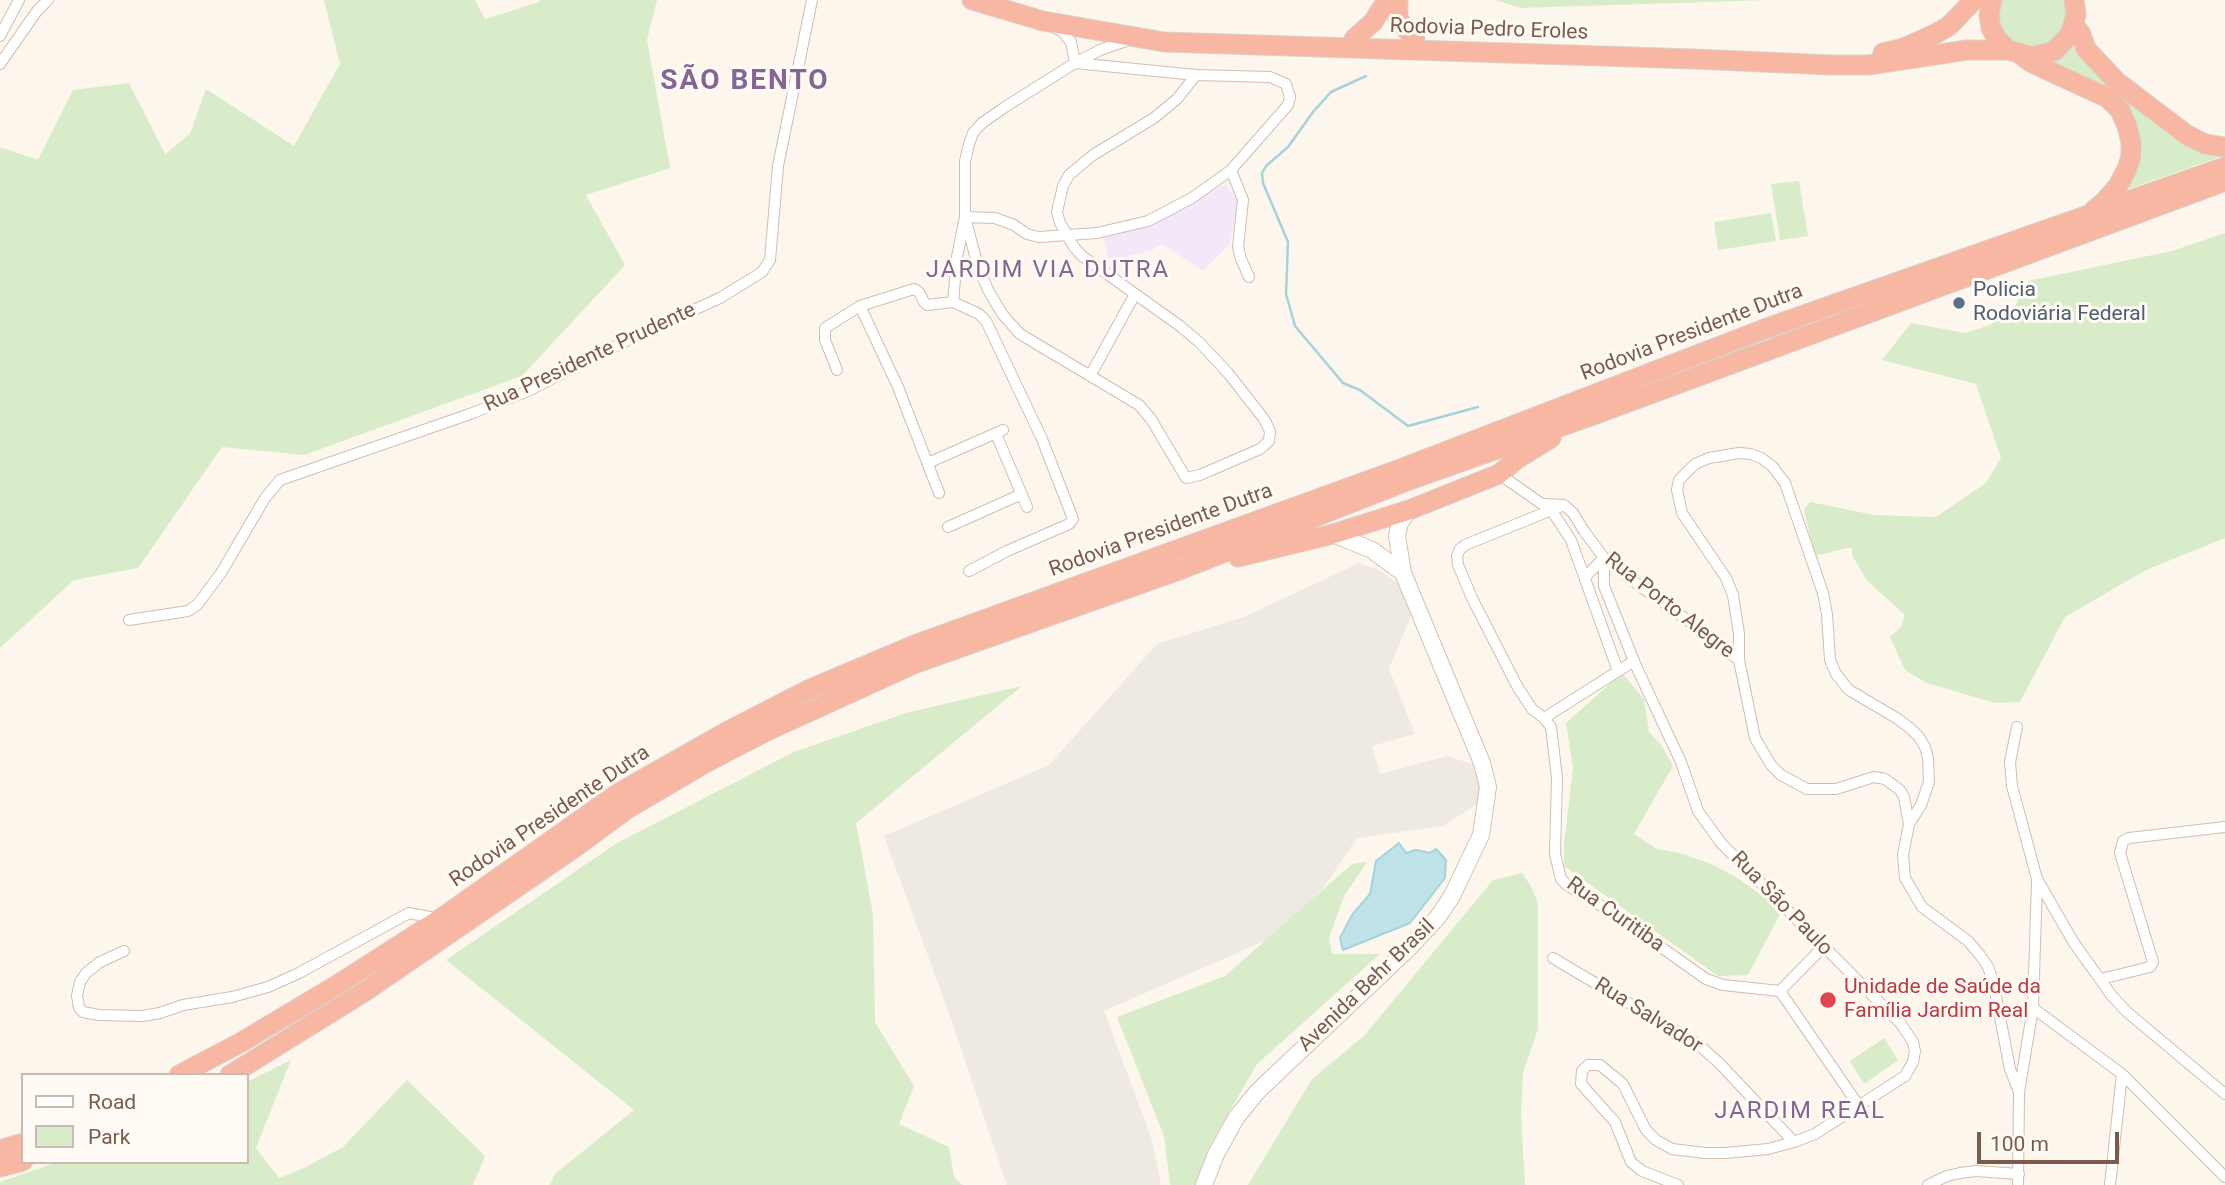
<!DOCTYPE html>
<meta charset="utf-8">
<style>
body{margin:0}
#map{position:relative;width:2225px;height:1185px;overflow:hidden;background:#fdf6ec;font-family:Roboto,sans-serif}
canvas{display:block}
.legend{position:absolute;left:21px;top:1073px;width:228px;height:91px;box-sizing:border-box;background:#fffaf3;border:2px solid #cabbb1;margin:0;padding:9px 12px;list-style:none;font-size:21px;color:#7a5c4d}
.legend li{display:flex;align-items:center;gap:14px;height:35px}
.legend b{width:35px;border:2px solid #cabbb1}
.scale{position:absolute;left:1977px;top:1132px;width:142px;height:32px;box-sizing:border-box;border:4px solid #7a5c4d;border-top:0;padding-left:9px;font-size:21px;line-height:24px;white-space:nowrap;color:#7a5c4d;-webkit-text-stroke:5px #fffaf3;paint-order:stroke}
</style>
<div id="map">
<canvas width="2225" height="1185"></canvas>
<ul class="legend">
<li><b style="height:9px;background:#fff"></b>Road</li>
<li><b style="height:19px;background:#d8ecc9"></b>Park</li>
</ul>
<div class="scale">100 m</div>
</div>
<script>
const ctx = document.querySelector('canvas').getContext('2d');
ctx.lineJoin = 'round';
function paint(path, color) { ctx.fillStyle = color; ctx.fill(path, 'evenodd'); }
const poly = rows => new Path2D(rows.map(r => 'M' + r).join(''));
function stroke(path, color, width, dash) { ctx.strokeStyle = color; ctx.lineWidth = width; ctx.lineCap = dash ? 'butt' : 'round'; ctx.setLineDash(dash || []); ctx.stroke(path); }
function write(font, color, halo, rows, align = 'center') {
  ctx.font = font + ' Roboto,sans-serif'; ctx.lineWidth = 6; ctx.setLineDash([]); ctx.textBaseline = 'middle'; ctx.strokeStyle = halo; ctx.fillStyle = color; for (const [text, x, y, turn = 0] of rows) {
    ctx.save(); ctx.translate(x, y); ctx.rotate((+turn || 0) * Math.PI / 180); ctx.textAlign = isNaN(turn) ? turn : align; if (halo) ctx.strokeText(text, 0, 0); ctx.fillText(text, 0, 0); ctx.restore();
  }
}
paint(poly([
 [1359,563,1379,570,1399,584,1411,616,1389,669,1415,734,1372,746,1380,774,1447,756,1475,765,1478,772,1480,802,1443,826,1357,838,1324,887,1278,935,1104,1011,1152,1140,1161,1185,1007,1185,949,1013,884,836,1049,765,1157,644,1244,617]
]), '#efe9e4');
paint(poly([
 [1226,184,1238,203,1230,244,1203,271,1162,244,1152,250,1109,261,1103,238,1156,223]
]), '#f3e8fa');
paint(poly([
 [324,0,475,0,485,19,539,2,540,0,657,0,647,40,670,168,586,195,625,265,522,376,304,455,222,447,138,568,74,580,0,648,0,147,38,160,73,90,129,83,165,154,190,134,206,89,294,146,340,64],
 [1496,0,1768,0,1520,8],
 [2000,0,2065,0,2068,15,2059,37,2039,49,2016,46,2000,29,1997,6],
 [2077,39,2225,155,2117,193,2131,118,2045,63],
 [1799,181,1808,236,1780,240,1771,184],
 [1771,213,1776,241,1718,250,1714,222],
 [2225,233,2225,538,2146,570,2065,617,2020,702,1995,703,1927,683,1905,670,1890,637,1901,627,1905,615,1867,581,1852,555,1852,547,1814,556,1804,509,1810,502,1874,515,1936,517,1986,483,2001,458,1976,384,1882,360,1911,323,1965,333,1990,325,2013,310,2028,281,2172,251],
 [1622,673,1644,699,1649,732,1662,746,1673,766,1634,834,1657,849,1680,853,1711,864,1736,877,1782,910,1748,975,1718,976,1564,866,1564,844,1573,768,1566,723],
 [1022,686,856,823,873,914,875,1022,914,1086,899,1124,949,1147,954,1177,962,1185,550,1185,555,1174,634,1110,446,960,617,843,794,752,906,713],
 [1367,862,1344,896,1329,938,1332,954,1380,954,1257,1064,1210,1145,1196,1185,1170,1185,1164,1136,1117,1017,1225,976,1352,864],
 [1522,873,1532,888,1538,904,1538,1029,1523,1073,1521,1115,1525,1185,1248,1185,1312,1079,1364,1036,1493,880],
 [1884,1038,1898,1060,1864,1084,1850,1061],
 [291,1060,256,1148,279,1178,302,1169,343,1147,407,1080,485,1156,473,1185,0,1185,0,1182,58,1162,247,1162,247,1082]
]), '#d8ecc9');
const water = poly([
 [1399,843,1406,853,1416,850,1430,853,1436,849,1446,860,1445,878,1410,923,1343,950,1340,938,1352,915,1370,894,1376,861,1399,843]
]);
paint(water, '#bfe3e8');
stroke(water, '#a5d3da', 2);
stroke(poly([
 [1366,76,1331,92,1313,112,1288,147,1266,166,1262,173,1263,183,1288,242,1286,294,1295,326,1343,383,1360,390,1408,426,1478,407]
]), '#a5d3da', 2.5);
const street = poly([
 [1055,28,1062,31,1071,42,1075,63],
 [0,36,19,0],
 [0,64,37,11,48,0],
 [1231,170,1243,200,1238,247,1241,259,1249,277],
 [965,217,977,263,988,290,1003,315,1020,334,1139,405,1151,419,1186,478,1200,475,1260,449,1269,441,1270,431,1264,419,1228,373,1199,342,1180,326,1082,256,1074,247,1060,223,1057,212,1063,186,1069,175,1093,155,1154,118,1177,99,1196,75],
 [965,217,995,218,1014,225,1027,234,1039,237,1097,233,1148,221,1192,198,1231,170,1288,105,1290,97,1286,84,1270,77,1196,75,1075,63],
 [860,306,898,387,939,493],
 [837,370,825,340,825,328,860,306,914,289,919,292,924,302,927,305,953,302],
 [1090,376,1135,294],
 [996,434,1027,507],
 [928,463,1003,430],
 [1499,474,1552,511,1571,540,1618,671],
 [1544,504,1564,505,1573,513,1584,531,1604,558,1644,589,1704,632,1739,660,1755,738,1771,765,1781,775,1807,789,1836,789,1874,777,1885,779,1900,790,1904,797,1909,824,1903,855,1905,878,1922,907,1968,941,1980,955,1988,967,1993,981,2010,1069,2019,1092],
 [1564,505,1465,545,1460,549,1457,556,1458,565,1472,598,1517,686,1532,709,1544,718,1634,661],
 [948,527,1022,494],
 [1604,558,1604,586,1636,666,1681,762,1698,811,1721,843,1901,1024,1913,1042,1915,1051,1913,1062,1905,1076,1815,1134,1794,1142,1768,1149,1725,1153,1705,1153,1672,1149,1656,1140,1646,1130,1623,1084,1600,1065,1588,1065,1582,1071,1581,1084,1615,1122,1631,1162,1642,1171,1678,1185],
 [969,571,1007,551,1069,524,1073,519,1042,439,986,321,979,314,953,302,957,257,965,217,965,161,969,144,973,133,982,123,1005,107,1075,63,1100,50,1129,40],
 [1585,577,1604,558],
 [129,620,188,611,197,605,221,573,265,498,280,480,470,414,528,391,632,338,720,298,762,272,770,260,778,166,812,0],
 [1739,660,1739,634,1733,595,1726,578,1682,513,1677,490,1679,480,1695,464,1709,458,1739,453,1751,454,1761,458,1772,466,1785,483,1823,593,1827,614,1830,660,1836,674,1849,690,1898,719,1911,729,1919,737,1925,747,1928,758,1929,782,1921,805,1909,824],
 [1544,718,1551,727,1557,778,1555,854,1561,879,1567,885,1613,913,1706,979,1723,985,1780,991,1859,1106],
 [2017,727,2010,762,2012,786,2037,879,2074,943,2112,996,2127,1012,2225,1094],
 [124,951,100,962,86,973,80,982,77,996,79,1008,83,1012,99,1015,142,1016,160,1013,183,1005,232,997,268,987,299,973,409,913,440,919],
 [1553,958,1699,1045,1719,1063,1794,1142],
 [2101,979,2150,967,2153,962,2120,853,2123,841,2129,838,2225,827],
 [1780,991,1823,947],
 [2033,1008,2122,1074,2225,1177],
 [1928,1185,1947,1176,1960,1173,1976,1171,2019,1174],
 [2018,1185,2019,1092,2033,1008,2037,881],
 [2110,1185,2122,1074]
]);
const secondary = poly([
 [1333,534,1372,550,1403,573],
 [1204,1185,1216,1154,1225,1138,1236,1118,1257,1092,1408,949,1438,917,1452,896,1481,835,1488,787,1482,763,1403,573,1397,536,1400,523,1409,510]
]);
const highway = poly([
 [972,0,1043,21,1164,42,1694,59,1831,65,1868,65,1967,50,2008,50],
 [1398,0,1398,19,1415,40],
 [1992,0,1989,15,1991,28,1997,39,2008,50,2033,57,2054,51,2070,35,2076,15,2074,0],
 [2074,25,2081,34,2086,49,2116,81,2187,135,2205,144,2225,147],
 [1354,39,1373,22,1387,0],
 [1883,53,1904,48,1937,33,1949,26,1974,0],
 [2021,55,2032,63,2108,98,2120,110,2127,126,2131,142,2131,156,2127,169,2118,186,2105,201,2093,211],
 [1238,557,1333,534,1409,510,1499,474,1517,459,1551,438],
 [179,1075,240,1043,337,985,440,919,617,794,730,730,808,690,917,644,1400,469,1767,328,2225,167],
 [230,1075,364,992,574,848,627,809,707,762,769,730,916,663,1182,569,1412,479,1596,414,2225,181],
 [0,1150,23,1143],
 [0,1167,23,1161]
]);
stroke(street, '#d1beb0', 12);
stroke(secondary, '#d6c0b0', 18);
stroke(highway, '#dad1cd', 21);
stroke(street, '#fff', 10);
stroke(secondary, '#fff', 16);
stroke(highway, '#f7b7a3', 19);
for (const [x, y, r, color] of [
 [1959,303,7,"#5c6f8a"],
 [1828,1000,9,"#e0444e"]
]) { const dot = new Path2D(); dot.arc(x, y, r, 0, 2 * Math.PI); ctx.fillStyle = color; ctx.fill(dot); stroke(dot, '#fffaf3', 2.5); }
write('21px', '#7a5c4d', '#fffaf3', [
 ["Rodovia Pedro Eroles",1489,30,2],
 ["Rodovia Presidente Dutra",1692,333,-21],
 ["Rua Presidente Prudente",590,358,-25],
 ["Rodovia Presidente Dutra",1161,531,-20],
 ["Rua Porto Alegre",1669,606,38],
 ["Rodovia Presidente Dutra",550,817,-34],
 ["Rua São Paulo",1781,904,46],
 ["Rua Curitiba",1615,915,35],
 ["Avenida Behr Brasil",1367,986,-44],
 ["Rua Salvador",1648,1016,32]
]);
write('21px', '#4e5e75', '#fffaf3', [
 ["Policia",1973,291],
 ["Rodoviária Federal",1973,315]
], 'left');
write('21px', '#be3a42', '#fffaf3', [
 ["Unidade de Saúde da",1844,988],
 ["Família Jardim Real",1844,1012]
], 'left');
ctx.letterSpacing = '2px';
write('24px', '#846695', '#fffaf3', [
 ["JARDIM VIA DUTRA",1048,271],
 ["JARDIM REAL",1800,1112]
]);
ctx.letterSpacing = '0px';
ctx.letterSpacing = '2px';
write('bold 28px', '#846695', '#fffaf3', [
 ["SÃO BENTO",745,82]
]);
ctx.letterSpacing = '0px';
</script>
